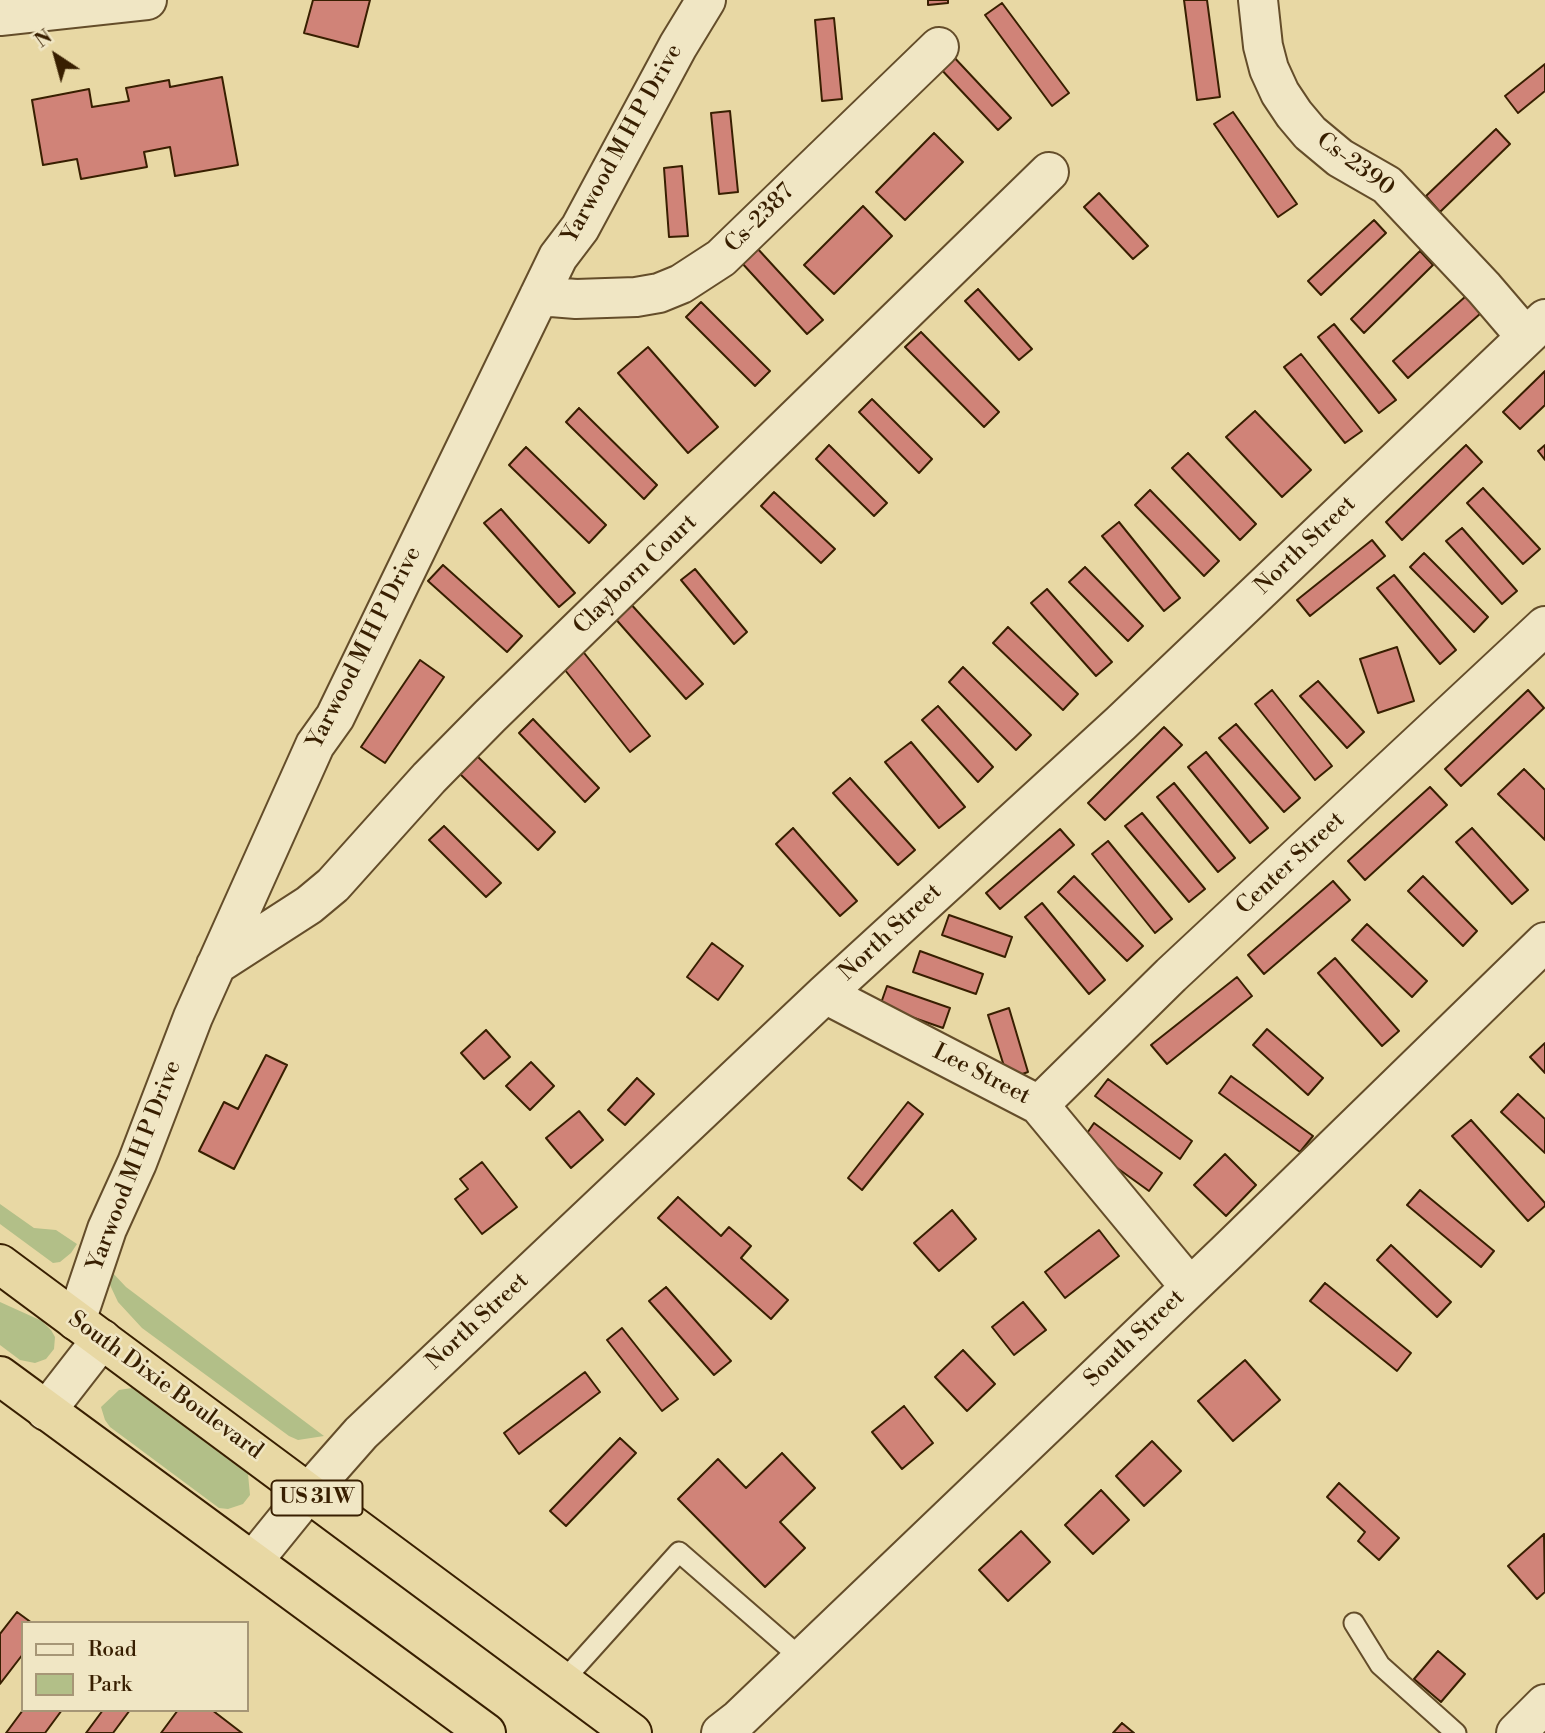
<!DOCTYPE html>
<style>
body{margin:0}
#map{position:relative;width:1545px;height:1733px;overflow:hidden;background:#e8d8a4;font-family:"Libre Bodoni",serif}
canvas{display:block}
.legend{position:absolute;left:21px;top:1621px;width:228px;height:91px;box-sizing:border-box;background:#f0e6c4;border:2px solid #a69676;margin:0;padding:9px 12px;list-style:none;font-size:21px;color:#381f01}
.legend li{display:flex;align-items:center;gap:14px;height:35px}
.legend b{width:35px;border:2px solid #a69676}
.north{position:absolute;left:21px;top:21px;width:70px;height:70px;-webkit-text-stroke:5px #f0e6c4;paint-order:stroke;rotate:324deg;font-size:19px;font-weight:700;line-height:28px;text-align:center;color:#381f01}
.north::after{content:'';display:block;margin:auto;width:24px;height:32px;background:#381f01;clip-path:polygon(50% 0,100% 100%,50% 72%,0 100%)}
</style>
<div id="map">
<canvas width="1545" height="1733"></canvas>
<ul class="legend">
<li><b style="height:9px;background:#f0e6c4"></b>Road</li>
<li><b style="height:19px;background:#b2bf88"></b>Park</li>
</ul>
<div class="north">N</div>
</div>
<script>
const ctx = document.querySelector('canvas').getContext('2d');
ctx.lineJoin = 'round';
function paint(path, color) { ctx.fillStyle = color; ctx.fill(path, 'evenodd'); }
const poly = rows => new Path2D(rows.map(r => 'M' + r).join(''));
function stroke(path, color, width, dash) { ctx.strokeStyle = color; ctx.lineWidth = width; ctx.lineCap = dash ? 'butt' : 'round'; ctx.setLineDash(dash || []); ctx.stroke(path); }
function write(font, color, halo, rows, align = 'center') {
  ctx.font = font + ' "Libre Bodoni",serif'; ctx.lineWidth = 5; ctx.setLineDash([]); ctx.textBaseline = 'middle'; ctx.strokeStyle = halo; ctx.fillStyle = color; for (const [text, x, y, turn = 0] of rows) {
    ctx.save(); ctx.translate(x, y); ctx.rotate((+turn || 0) * Math.PI / 180); ctx.textAlign = isNaN(turn) ? turn : align; if (halo) ctx.strokeText(text, 0, 0); ctx.fillText(text, 0, 0); ctx.restore();
  }
}
paint(poly([
 [0,1204,34,1228,56,1230,77,1244,71,1253,60,1262,53,1263,0,1224],
 [110,1270,126,1287,324,1436,298,1440,289,1436,142,1328,118,1302,110,1285],
 [0,1302,42,1321,51,1330,55,1337,54,1349,46,1359,35,1363,20,1360,0,1345],
 [132,1388,248,1474,250,1495,243,1504,228,1509,219,1508,110,1427,105,1420,101,1407,119,1390]
]), '#b2bf88');
const building = poly([
 [313,0,370,0,358,47,304,33,313,0],
 [928,0,948,0,948,3,928,5,928,0],
 [1184,0,1207,0,1220,97,1197,100,1184,0],
 [1002,3,1069,93,1052,106,985,15,1002,3],
 [834,18,842,99,822,101,815,20,834,18],
 [951,54,1011,118,998,130,938,66,951,54],
 [1545,64,1545,91,1518,113,1505,96,1545,64],
 [222,77,238,165,175,176,170,147,144,152,147,167,81,179,77,159,43,165,32,100,89,89,92,107,129,101,126,88,169,80,170,87,222,77],
 [730,111,738,192,719,194,711,113,730,111],
 [1233,112,1297,204,1278,217,1214,124,1233,112],
 [1496,129,1510,144,1440,212,1426,196,1496,129],
 [934,133,963,162,905,220,876,192,934,133],
 [682,166,688,236,669,237,664,168,682,166],
 [1099,193,1148,246,1133,259,1084,207,1099,193],
 [863,206,892,236,834,294,804,265,863,206],
 [1374,220,1386,233,1321,295,1308,281,1374,220],
 [757,248,823,320,807,334,741,262,757,248],
 [1420,251,1433,265,1364,333,1351,319,1420,251],
 [978,289,1032,349,1019,360,965,301,978,289],
 [1466,296,1481,313,1408,378,1393,361,1466,296],
 [701,302,770,371,755,386,686,317,701,302],
 [1334,324,1396,400,1379,413,1318,337,1334,324],
 [921,332,999,412,984,427,905,347,921,332],
 [648,347,718,427,688,453,618,373,648,347],
 [1301,354,1362,431,1345,443,1284,367,1301,354],
 [1545,371,1545,405,1520,429,1503,412,1545,371],
 [872,399,932,459,919,473,859,412,872,399],
 [579,408,657,485,644,499,566,422,579,408],
 [1255,411,1311,470,1282,497,1226,437,1255,411],
 [829,445,887,503,874,516,816,459,829,445],
 [1466,445,1482,462,1402,540,1386,522,1466,445],
 [1545,445,1545,460,1538,451,1545,445],
 [526,447,606,525,589,543,509,465,526,447],
 [1188,453,1256,524,1240,540,1172,468,1188,453],
 [1483,488,1540,549,1523,564,1467,503,1483,488],
 [1150,490,1219,561,1204,576,1135,505,1150,490],
 [774,492,835,549,821,563,761,506,774,492],
 [501,509,575,593,559,607,484,523,501,509],
 [1119,522,1180,598,1164,611,1102,536,1119,522],
 [1462,528,1517,591,1502,604,1446,541,1462,528],
 [1372,540,1385,556,1310,616,1297,600,1372,540],
 [1424,553,1488,617,1474,632,1410,567,1424,553],
 [443,565,522,636,507,652,428,581,443,565],
 [1085,567,1143,626,1128,641,1069,582,1085,567],
 [695,569,747,632,734,644,681,580,695,569],
 [1394,575,1456,650,1440,664,1377,588,1394,575],
 [1047,589,1112,662,1096,676,1031,603,1047,589],
 [629,602,703,684,686,699,613,616,629,602],
 [1008,627,1078,694,1063,710,993,643,1008,627],
 [1397,647,1414,701,1378,713,1360,659,1397,647],
 [581,649,650,736,630,752,561,665,581,649],
 [420,660,444,677,385,763,361,747,420,660],
 [963,667,1031,735,1016,750,949,682,963,667],
 [1318,681,1364,732,1347,748,1300,696,1318,681],
 [1272,690,1332,766,1315,780,1255,704,1272,690],
 [1528,690,1544,708,1461,786,1445,769,1528,690],
 [938,706,993,767,978,782,922,720,938,706],
 [533,719,599,788,585,802,519,733,533,719],
 [1236,724,1300,798,1284,812,1219,738,1236,724],
 [1164,727,1182,745,1105,820,1088,803,1164,727],
 [911,742,965,807,939,828,885,762,911,742],
 [1206,752,1268,828,1250,843,1188,767,1206,752],
 [476,755,555,832,538,850,458,772,476,755],
 [1524,769,1545,790,1545,840,1498,794,1524,769],
 [850,778,915,850,898,865,833,793,850,778],
 [1174,783,1235,858,1218,872,1157,797,1174,783],
 [1430,787,1447,805,1365,880,1348,861,1430,787],
 [1142,813,1205,889,1189,902,1125,826,1142,813],
 [444,826,501,883,486,897,429,840,444,826],
 [793,828,857,901,840,916,776,844,793,828],
 [1472,828,1528,890,1512,904,1456,842,1472,828],
 [1060,829,1074,845,1000,909,986,893,1060,829],
 [1108,841,1172,919,1155,933,1092,854,1108,841],
 [1074,876,1143,946,1127,961,1058,892,1074,876],
 [1423,876,1477,931,1463,946,1408,891,1423,876],
 [1333,881,1350,900,1264,974,1248,955,1333,881],
 [1042,903,1105,980,1089,994,1025,917,1042,903],
 [949,915,1012,937,1005,957,942,935,949,915],
 [1367,924,1427,981,1412,997,1352,940,1367,924],
 [712,943,743,966,718,1000,687,977,712,943],
 [920,951,983,974,976,994,913,972,920,951],
 [1335,958,1399,1031,1382,1046,1318,973,1335,958],
 [1237,977,1252,996,1167,1064,1151,1045,1237,977],
 [887,986,950,1008,943,1028,880,1006,887,986],
 [1009,1008,1028,1072,1008,1079,988,1015,1009,1008],
 [1267,1029,1323,1078,1308,1095,1253,1045,1267,1029],
 [486,1030,510,1057,484,1079,461,1053,486,1030],
 [1545,1043,1545,1073,1530,1057,1545,1043],
 [266,1055,287,1065,234,1169,199,1151,224,1102,238,1109,266,1055],
 [531,1062,554,1086,530,1110,506,1086,531,1062],
 [1231,1076,1313,1136,1300,1152,1219,1093,1231,1076],
 [637,1078,654,1094,625,1125,608,1110,637,1078],
 [1108,1079,1192,1141,1180,1159,1095,1096,1108,1079],
 [1518,1094,1545,1119,1545,1153,1501,1112,1518,1094],
 [908,1102,923,1114,862,1190,848,1178,908,1102],
 [579,1111,603,1140,571,1168,546,1138,579,1111],
 [1471,1120,1545,1203,1545,1206,1528,1221,1452,1136,1471,1120],
 [1094,1123,1162,1173,1149,1191,1081,1142,1094,1123],
 [1225,1154,1256,1185,1226,1216,1194,1185,1225,1154],
 [482,1162,517,1207,482,1234,455,1199,468,1189,460,1179,482,1162],
 [1420,1190,1494,1251,1481,1267,1407,1205,1420,1190],
 [678,1197,721,1236,729,1227,751,1246,741,1258,788,1300,771,1319,658,1218,678,1197],
 [952,1210,976,1239,939,1271,914,1243,952,1210],
 [1099,1230,1119,1256,1065,1298,1045,1272,1099,1230],
 [1391,1245,1451,1302,1437,1317,1377,1260,1391,1245],
 [1325,1283,1411,1353,1397,1371,1310,1301,1325,1283],
 [666,1287,731,1361,714,1375,649,1301,666,1287],
 [1023,1302,1046,1330,1014,1355,992,1327,1023,1302],
 [622,1328,678,1399,662,1411,607,1340,622,1328],
 [963,1350,995,1384,967,1411,935,1377,963,1350],
 [1245,1360,1280,1400,1233,1441,1198,1401,1245,1360],
 [585,1372,600,1392,519,1454,504,1433,585,1372],
 [904,1406,933,1443,902,1469,872,1432,904,1406],
 [620,1438,636,1453,566,1526,550,1511,620,1438],
 [1152,1441,1181,1471,1144,1506,1116,1476,1152,1441],
 [782,1453,815,1488,780,1522,805,1548,765,1587,678,1499,718,1459,746,1488,782,1453],
 [1339,1483,1399,1538,1379,1560,1358,1541,1365,1532,1327,1497,1339,1483],
 [1101,1490,1129,1520,1093,1554,1065,1525,1101,1490],
 [1021,1531,1050,1562,1008,1601,979,1570,1021,1531],
 [1544,1534,1545,1592,1537,1599,1508,1566,1544,1534],
 [17,1612,32,1623,23,1623,23,1654,0,1684,0,1634,17,1612],
 [1438,1651,1465,1674,1441,1702,1414,1679,1438,1651],
 [23,1710,62,1710,45,1733,6,1733,23,1710],
 [103,1710,130,1710,113,1733,86,1733,103,1710],
 [178,1710,212,1710,242,1733,161,1733,178,1710],
 [1122,1723,1134,1733,1113,1733,1122,1723]
]);
paint(building, '#d08378');
stroke(building, '#381f01', 2);
const service = poly([
 [1354,1623,1380,1665,1456,1733],
 [563,1681,679,1552,801,1658]
]);
const minor = poly([
 [1258,0,1263,46,1269,69,1280,93,1294,114,1310,133,1340,158,1387,185,1484,288,1526,337],
 [0,16,147,0],
 [539,296,576,299,636,297,659,293,681,284,721,258,939,47],
 [216,965,309,905,333,885,429,778,490,716,1049,172],
 [825,994,1039,1105,1190,1287],
 [1039,1105,1171,975,1545,626],
 [76,1321,107,1229,137,1163,193,1017,315,745,335,717,558,257,580,228,678,46,706,0],
 [46,1411,102,1339],
 [253,1561,309,1492,361,1433,825,994,1121,723,1545,319],
 [721,1733,739,1719,1227,1252,1545,942],
 [1516,1733,1545,1704]
]);
const trunk = poly([
 [0,1264,632,1733],
 [0,1376,486,1733]
]);
stroke(service, '#644d2a', 23);
stroke(minor, '#644d2a', 42);
stroke(trunk, '#381f01', 42);
stroke(service, '#f0e6c4', 19);
stroke(minor, '#f0e6c4', 38);
stroke(trunk, '#e8d8a4', 38);
for (const [x, y, w] of [
 [317,1498,91]
]) { const box = new Path2D(); box.roundRect(x - w / 2, y - 17.5, w, 35, 5); ctx.fillStyle = '#f0e6c4'; ctx.fill(box); stroke(box, '#381f01', 2); }
write('bold 21px', '#381f01', null, [
 ["US 31W",317,1498]
]);
write('23px', '#381f01', '#f0e6c4', [
 ["Yarwood M H P Drive",623,144,-61],
 ["Cs-2390",1355,165,36],
 ["Cs-2387",760,219,-45],
 ["North Street",1306,546,-44],
 ["Clayborn Court",636,575,-44],
 ["Yarwood M H P Drive",365,648,-63],
 ["Center Street",1291,864,-43],
 ["North Street",891,933,-43],
 ["Lee Street",981,1075,27],
 ["Yarwood M H P Drive",135,1166,-69],
 ["North Street",478,1322,-43],
 ["South Street",1135,1339,-44],
 ["South Dixie Boulevard",165,1386,36]
]);
</script>
